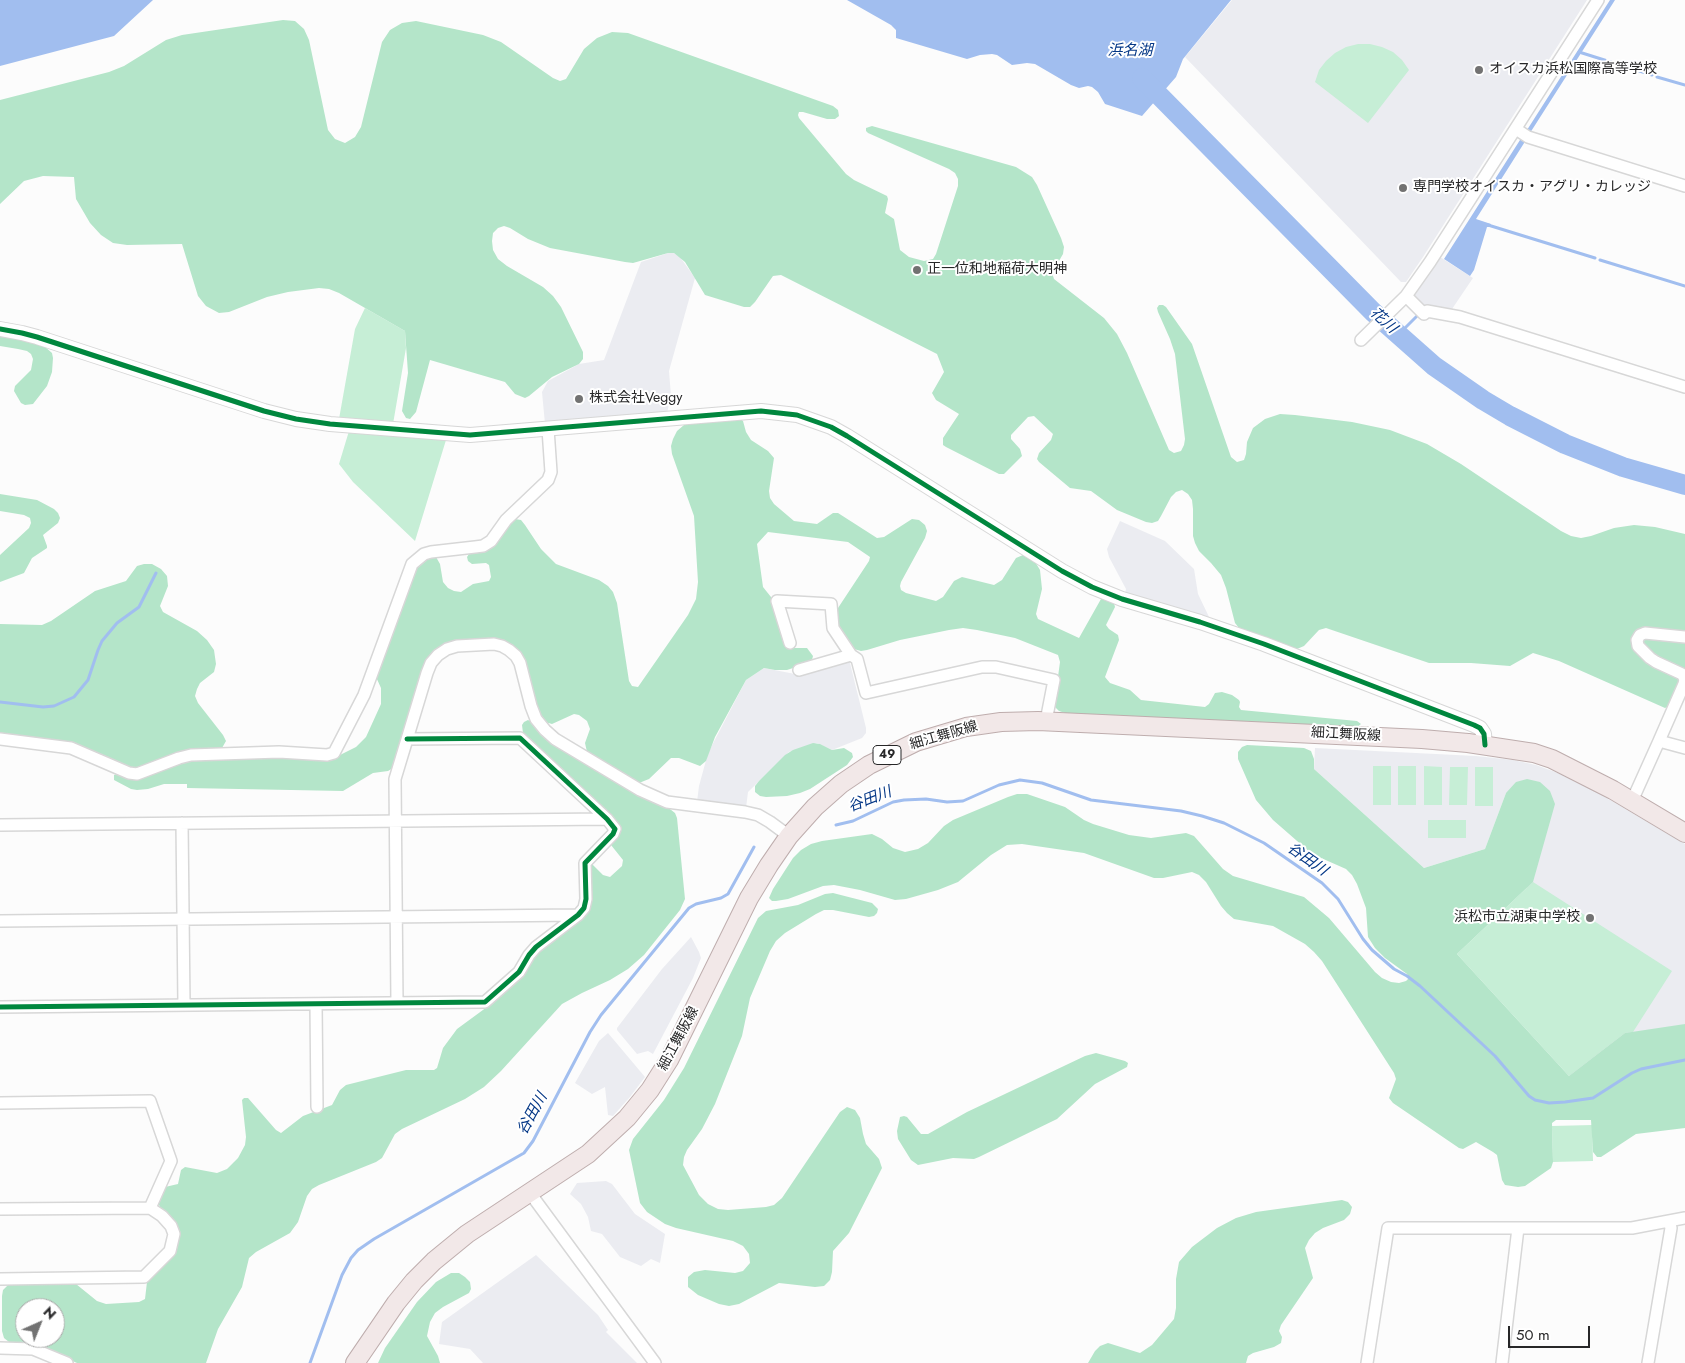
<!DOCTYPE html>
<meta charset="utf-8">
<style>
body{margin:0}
#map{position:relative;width:1685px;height:1363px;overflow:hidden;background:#fcfcfc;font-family:Jost,sans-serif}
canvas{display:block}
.north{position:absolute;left:15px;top:1298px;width:50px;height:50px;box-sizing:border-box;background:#fff;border:1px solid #a9a9a9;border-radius:50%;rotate:44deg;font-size:14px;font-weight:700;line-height:20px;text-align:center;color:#272728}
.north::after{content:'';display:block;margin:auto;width:18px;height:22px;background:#727272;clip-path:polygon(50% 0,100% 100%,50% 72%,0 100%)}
.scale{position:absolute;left:1508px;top:1326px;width:82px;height:22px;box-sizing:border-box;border:2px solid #272728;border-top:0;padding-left:6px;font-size:15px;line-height:18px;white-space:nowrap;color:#272728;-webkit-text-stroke:4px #fff;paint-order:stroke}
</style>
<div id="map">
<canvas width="1685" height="1363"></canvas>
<div class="north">N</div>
<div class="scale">50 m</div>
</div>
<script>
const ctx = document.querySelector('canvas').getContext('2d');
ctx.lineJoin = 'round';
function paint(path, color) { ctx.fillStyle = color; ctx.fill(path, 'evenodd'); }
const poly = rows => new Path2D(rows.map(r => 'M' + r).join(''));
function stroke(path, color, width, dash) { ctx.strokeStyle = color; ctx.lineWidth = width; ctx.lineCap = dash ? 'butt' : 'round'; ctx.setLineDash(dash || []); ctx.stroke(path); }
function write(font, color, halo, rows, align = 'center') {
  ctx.font = font + ' Jost,"Noto Sans JP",sans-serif'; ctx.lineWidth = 4; ctx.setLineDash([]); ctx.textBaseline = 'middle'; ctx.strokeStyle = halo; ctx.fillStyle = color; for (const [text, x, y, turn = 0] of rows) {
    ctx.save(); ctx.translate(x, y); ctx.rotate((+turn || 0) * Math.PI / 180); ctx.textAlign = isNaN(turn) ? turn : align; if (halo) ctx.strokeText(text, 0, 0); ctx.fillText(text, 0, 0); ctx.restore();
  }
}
paint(poly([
 [1232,0,1587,0,1423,257,1406,282,1401,282,1185,57],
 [668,253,674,253,680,257,695,278,669,371,671,396,667,413,545,424,542,392,548,381,579,364,604,360,641,262],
 [1440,257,1473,278,1452,309,1422,305,1415,299,1414,294],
 [1120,521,1165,541,1194,569,1198,594,1210,619,1125,594,1126,589,1109,557,1107,549],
 [849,659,866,728,866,733,862,738,832,750,817,743,789,752,748,792,746,808,697,802,699,786,708,753,746,680,764,668,795,674],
 [1315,748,1476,756,1513,760,1536,765,1558,773,1588,787,1685,844,1685,1024,1569,1076,1506,793,1485,849,1424,868,1314,769],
 [691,937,699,952,701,958,693,978,653,1054,648,1051,637,1054,617,1030,617,1028,662,969],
 [608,1033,645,1077,630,1097,613,1116,608,1115,605,1087,592,1094,575,1083,599,1041],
 [606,1181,612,1184,635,1214,665,1234,660,1263,651,1259,641,1266,620,1257,602,1234,591,1231,588,1217,581,1204,570,1194,577,1183],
 [536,1255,598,1315,608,1330,606,1332,637,1363,483,1363,470,1349,439,1344,442,1322]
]), '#ebecf1');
paint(poly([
 [1358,44,1370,44,1382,47,1393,52,1402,60,1409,70,1368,123,1315,82,1319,70,1326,61,1335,53,1346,47],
 [365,308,405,331,406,348,393,424,339,419,355,329],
 [349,431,446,440,415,541,353,482,339,464],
 [1373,766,1391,766,1391,805,1373,805],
 [1398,766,1416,766,1416,805,1398,805],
 [1424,766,1442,767,1442,805,1424,805],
 [1450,767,1468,767,1467,805,1449,805],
 [1475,767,1493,767,1493,806,1475,806],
 [1428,820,1466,820,1466,838,1428,838],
 [1533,882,1672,971,1633,1032,1625,1033,1569,1076,1457,954],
 [1592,1125,1593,1161,1553,1162,1552,1126]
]), '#c6eed6');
paint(poly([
 [283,20,295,21,304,29,309,40,328,130,335,139,345,143,355,137,361,127,382,42,390,30,402,23,416,21,483,35,501,42,553,78,560,81,566,79,584,49,597,38,612,32,628,33,833,106,838,110,839,116,835,119,827,119,803,112,799,112,798,115,799,118,846,174,854,180,887,196,888,199,885,213,894,219,900,250,909,257,924,261,933,259,936,254,958,186,958,179,955,173,949,169,868,133,866,131,866,128,872,126,1016,167,1032,177,1037,185,1061,238,1064,247,1063,254,1052,273,1054,279,1104,318,1117,334,1127,353,1169,450,1174,453,1181,451,1184,445,1185,439,1175,354,1170,339,1158,312,1157,308,1159,305,1163,305,1166,307,1192,344,1231,457,1237,462,1244,460,1246,454,1247,442,1253,428,1265,419,1280,414,1295,415,1352,422,1390,430,1427,444,1461,464,1561,531,1571,536,1581,538,1591,536,1614,528,1634,525,1655,527,1685,534,1685,679,1669,706,1665,708,1559,661,1533,653,1510,666,1471,663,1429,663,1326,628,1319,630,1304,646,1297,649,1245,630,1239,628,1235,623,1226,588,1221,575,1211,563,1199,551,1195,543,1193,536,1193,509,1192,500,1188,494,1182,490,1176,492,1171,497,1161,516,1158,521,1152,523,1146,522,1117,510,1091,491,1070,488,1039,462,1037,459,1039,453,1051,440,1053,434,1034,416,1028,417,1011,435,1011,439,1020,449,1022,456,1004,474,999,474,946,447,943,445,943,438,959,414,936,400,932,393,944,372,937,354,781,275,773,276,755,302,750,307,744,307,705,295,685,262,674,253,668,253,633,263,625,262,550,248,528,239,510,228,504,226,498,228,493,233,492,241,493,250,498,259,507,266,543,287,553,296,561,307,583,352,583,359,579,364,552,377,529,396,525,398,515,394,505,382,430,360,416,412,410,419,406,418,402,411,408,373,405,331,339,293,329,289,319,288,288,292,267,297,229,312,219,313,206,306,198,296,182,244,127,245,113,243,101,235,90,223,76,199,74,177,43,176,24,181,0,204,0,100,109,72,124,66,166,40,182,35],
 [0,335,44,346,52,353,53,358,52,372,47,386,33,404,25,405,21,403,14,391,15,386,31,370,33,359,31,354,27,351,18,349,0,346],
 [740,419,743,421,746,432,751,440,768,451,774,458,769,491,770,498,774,504,794,521,817,524,833,513,838,513,877,538,884,537,912,519,919,520,925,525,927,531,925,538,901,582,900,586,901,590,906,593,936,601,943,597,954,581,962,577,994,585,1002,580,1016,558,1023,555,1034,560,1040,570,1042,589,1036,614,1038,619,1079,638,1101,599,1103,599,1114,603,1115,607,1106,625,1109,629,1118,635,1119,640,1105,677,1110,683,1130,690,1141,700,1205,707,1209,704,1215,693,1222,692,1232,695,1239,700,1240,702,1239,707,1241,710,1357,721,1361,724,1357,727,1065,713,1059,711,1054,706,1060,662,1058,655,1015,638,977,630,963,628,949,630,900,640,867,650,861,651,854,649,848,644,837,626,836,616,838,608,869,561,870,557,848,542,768,532,757,544,763,587,771,597,785,642,793,648,807,648,813,656,812,660,808,663,787,670,775,670,764,668,746,680,715,737,706,761,700,766,679,758,671,758,649,779,639,783,587,752,585,743,590,729,587,721,579,715,574,714,552,724,545,722,540,717,512,647,435,652,393,768,388,771,373,773,343,791,187,788,187,784,164,784,148,789,137,790,131,789,114,780,114,775,117,774,185,760,279,756,332,759,356,747,366,737,381,704,381,688,376,677,415,567,425,558,436,557,440,564,443,582,448,588,454,591,461,592,473,584,489,581,491,577,489,565,486,563,472,564,468,561,467,557,469,554,515,519,521,520,525,525,541,549,556,564,599,580,608,586,613,592,617,603,629,681,632,686,638,687,688,615,696,599,698,582,694,516,672,454,671,446,673,439,677,431,684,425,691,423],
 [0,494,37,500,54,509,58,513,60,518,58,523,43,535,47,546,47,548,32,558,24,573,0,582,0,555,29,528,31,523,30,518,24,515,0,511],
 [144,564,152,564,161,569,167,576,168,586,160,606,163,612,197,631,207,640,214,650,216,664,214,672,200,683,197,689,195,696,198,703,223,735,226,741,222,748,137,769,0,734,0,624,42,625,51,621,95,591,126,581,137,566],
 [528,720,666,806,675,813,677,818,685,899,680,910,644,955,628,969,610,980,582,993,562,1004,501,1071,484,1087,465,1099,402,1129,395,1134,382,1158,376,1162,319,1185,312,1189,307,1196,298,1222,290,1233,256,1252,249,1258,242,1287,218,1329,206,1363,77,1363,44,1348,9,1342,4,1338,2,1331,2,1296,3,1290,8,1285,14,1283,76,1284,97,1301,106,1304,139,1302,145,1299,147,1282,175,1249,158,1202,165,1187,178,1184,181,1170,185,1167,217,1173,227,1169,238,1158,245,1145,246,1137,242,1100,244,1098,248,1098,276,1130,281,1133,303,1116,332,1105,340,1090,346,1085,406,1070,434,1070,437,1068,443,1048,457,1029,487,1007,538,951,581,918,588,867,592,864,603,875,610,877,622,866,623,860,611,845,611,842,617,836,523,733,522,725,524,722],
 [25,1308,55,1308,55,1338,25,1338],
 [813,743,820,744,832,750,844,748,852,753,853,757,847,765,810,789,800,793,787,796,766,797,760,796,755,792,755,786,759,781,785,755,793,750],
 [1247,745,1304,748,1311,751,1314,759,1314,769,1424,868,1485,849,1506,793,1516,782,1527,779,1540,782,1550,791,1555,804,1533,882,1457,954,1569,1076,1625,1033,1685,1024,1685,1128,1636,1134,1601,1157,1597,1157,1593,1152,1591,1120,1556,1120,1552,1123,1553,1162,1551,1168,1525,1186,1518,1187,1505,1185,1502,1180,1497,1155,1493,1152,1476,1142,1463,1149,1459,1148,1393,1103,1389,1098,1396,1079,1394,1073,1322,961,1314,952,1305,944,1273,926,1234,919,1227,913,1221,906,1206,882,1199,875,1192,872,1163,878,1154,878,1084,853,1022,844,1007,845,991,855,958,882,938,890,906,899,895,900,860,890,834,885,823,886,788,899,776,901,772,901,769,898,773,889,793,858,801,850,811,844,822,841,872,834,882,839,893,848,905,852,918,849,928,843,944,826,953,820,1008,797,1017,794,1027,794,1065,807,1084,820,1093,824,1129,835,1151,838,1186,833,1194,836,1223,869,1233,876,1304,897,1329,918,1375,972,1382,978,1391,982,1399,983,1406,981,1409,978,1407,974,1385,958,1375,948,1368,937,1366,908,1357,884,1352,875,1346,869,1312,854,1273,820,1256,800,1238,759,1238,752,1242,747],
 [833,893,872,903,878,909,877,913,874,916,869,917,833,910,824,910,816,914,785,933,776,941,770,951,750,998,742,1036,715,1104,702,1129,687,1150,684,1157,683,1165,699,1195,708,1204,718,1209,728,1210,766,1207,774,1205,782,1198,840,1112,847,1107,855,1110,860,1118,863,1134,866,1144,879,1159,882,1168,849,1233,833,1251,832,1272,830,1280,824,1286,815,1287,779,1283,739,1304,729,1306,719,1304,698,1295,688,1287,688,1277,694,1272,705,1270,735,1273,743,1271,750,1263,749,1254,743,1246,733,1241,676,1228,665,1224,647,1212,640,1203,629,1150,633,1139,664,1100,684,1068,758,918,766,911,798,905,825,894],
 [1096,1053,1125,1061,1128,1063,1127,1067,1095,1084,1057,1119,979,1157,974,1159,953,1158,918,1165,911,1160,898,1139,897,1131,900,1117,904,1116,907,1117,921,1134,928,1134,967,1112,1085,1056],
 [1342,1200,1348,1202,1352,1207,1350,1214,1344,1220,1323,1228,1315,1233,1309,1240,1305,1248,1313,1278,1281,1325,1279,1331,1282,1337,1281,1343,1274,1347,1253,1353,1248,1356,1246,1363,1088,1363,1095,1351,1100,1346,1108,1343,1140,1353,1152,1345,1174,1319,1176,1308,1176,1279,1179,1262,1192,1247,1217,1228,1236,1218,1256,1212],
 [451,1273,459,1273,465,1277,470,1282,471,1289,469,1293,443,1307,435,1313,430,1322,427,1336,438,1356,440,1363,378,1363,385,1348,417,1302,436,1282]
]), '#b4e5c9');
paint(poly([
 [0,0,153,0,114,36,0,66],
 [847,0,1231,0,1183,59,1176,77,1142,116,1105,104,1098,92,1092,87,1088,86,1079,88,1071,85,1035,64,1027,63,1012,65,997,55,992,54,980,55,967,59,896,38,896,30,891,25],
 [1610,0,1615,0,1530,133,1527,130],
 [1520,140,1526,140,1476,219,1491,224,1490,227,1487,227,1474,270,1470,276,1444,259]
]), '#a1beef');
stroke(poly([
 [1579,52,1652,75],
 [1657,77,1685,85],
 [1488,225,1595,258],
 [1600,260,1685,286],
 [1398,335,1418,315],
 [0,702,43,707,54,706,74,697,88,680,98,650,102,641,117,623,139,607,156,573],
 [836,825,853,821,893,802,904,800,926,799,947,802,963,801,999,785,1020,780,1042,783,1091,800,1181,811,1202,816,1224,823,1264,843,1322,883,1338,899,1363,939,1372,950,1394,969,1407,976,1420,986,1495,1056,1529,1096,1535,1100,1549,1103,1565,1102,1593,1098,1632,1073,1641,1069,1685,1060],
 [310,1363,342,1275,351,1258,358,1250,374,1239,524,1153,533,1141,590,1032,601,1015,689,908,696,904,721,898,728,894,754,847]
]), '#a1beef', 3);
stroke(poly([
 [1142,78,1373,312,1434,366,1483,400,1510,416,1565,444,1623,467,1685,485]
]), '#a1beef', 20);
const minor = poly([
 [1516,129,1528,137,1685,186],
 [1406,296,1424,314,1427,311,1460,317,1685,387],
 [1361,340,1406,296,1430,262,1598,0],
 [790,643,777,601,831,604,833,628,851,655],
 [799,670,851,655,857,659,866,693,982,667,996,667,1054,680,1046,721],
 [0,739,71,748,129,773,137,774,179,758,191,755,279,752,327,755,334,753,364,695,412,564,424,554,431,552,475,547,483,546,491,541,506,520,548,480,551,472,548,429],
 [1659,741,1684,684,1685,679,1682,674,1656,662,1650,658,1638,646,1637,640,1640,635,1645,633,1685,637],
 [1632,801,1659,741,1685,748],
 [182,823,184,1005],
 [0,825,607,819],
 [0,921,578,915],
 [397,1003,395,779,427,673,431,663,438,655,447,649,457,646,494,644,502,646,509,650,516,656,520,663,531,706,536,719,545,730,555,739,640,790,667,802,745,812,758,815,770,822,789,836],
 [316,1004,317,1107],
 [0,1007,485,1002,519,972,529,955,536,947,578,915,584,908,586,899,585,863,613,834,615,829,607,819,520,738,407,739],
 [0,1103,150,1101,171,1161,150,1208],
 [530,1193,655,1363],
 [0,1209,150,1208,162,1216,171,1226,174,1234,170,1251,144,1277,0,1279],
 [0,1348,33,1349,67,1363],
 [1367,1363,1388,1228,1632,1228,1685,1218],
 [1502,1363,1518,1228],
 [1648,1363,1671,1228,1669,1221]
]);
const tertiary = poly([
 [0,329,22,333,37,337,264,411,296,419,330,424,470,435,761,411,797,415,831,427,847,436,1062,571,1092,587,1122,599,1200,622,1264,644,1474,725,1480,728,1484,734,1485,745]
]);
const primary = poly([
 [355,1363,396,1303,414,1281,434,1261,467,1234,588,1154,627,1118,650,1090,669,1060,749,898,769,865,789,836,815,807,841,784,869,765,916,742,966,727,1001,722,1038,721,1422,739,1468,743,1534,753,1552,759,1613,790,1685,833]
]);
stroke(minor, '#d7d7d7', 14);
stroke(tertiary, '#d7d7d7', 16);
stroke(primary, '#beadad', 20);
stroke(minor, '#fff', 11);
stroke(tertiary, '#fff', 14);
stroke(primary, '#f2e8e8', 18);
stroke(poly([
 [0,329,22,333,37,337,264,411,296,419,330,424,470,435,761,411,797,415,831,427,847,436,1062,571,1092,587,1122,599,1200,622,1264,644,1474,725,1480,728,1484,734,1485,745],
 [0,1007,485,1002,519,972,529,955,536,947,578,915,584,908,586,899,585,863,613,834,615,829,607,819,520,738,407,739]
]), '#00873e', 5);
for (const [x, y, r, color] of [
 [1479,70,5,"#727272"],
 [1403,188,5,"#727272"],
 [917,270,5,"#727272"],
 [579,399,5,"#727272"],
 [1590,918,5,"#727272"]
]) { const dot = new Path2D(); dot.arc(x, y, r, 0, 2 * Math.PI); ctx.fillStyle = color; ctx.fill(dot); stroke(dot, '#fff', 2); }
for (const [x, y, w] of [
 [887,755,28]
]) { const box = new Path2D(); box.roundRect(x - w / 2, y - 9.5, w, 19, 4); ctx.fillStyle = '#fff'; ctx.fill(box); stroke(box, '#272728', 1); }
write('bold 12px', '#272728', null, [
 ["49",887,755]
]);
write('14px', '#272728', '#fff', [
 ["オイスカ浜松国際高等学校",1489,70],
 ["専門学校オイスカ・アグリ・カレッジ",1413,188],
 ["正一位和地稲荷大明神",927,270],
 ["株式会社Veggy",589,399],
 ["浜松市立湖東中学校",1580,918,"right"]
], 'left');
write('14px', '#272728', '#fff', [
 ["細江舞阪線",1346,735,3],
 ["細江舞阪線",944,736,-16],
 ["細江舞阪線",679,1039,-62]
]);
write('italic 15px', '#043786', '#fff', [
 ["浜名湖",1130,51],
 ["花川",1383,321,42],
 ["谷田川",870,800,-21],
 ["谷田川",1307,860,35],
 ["谷田川",533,1114,-61]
]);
</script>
